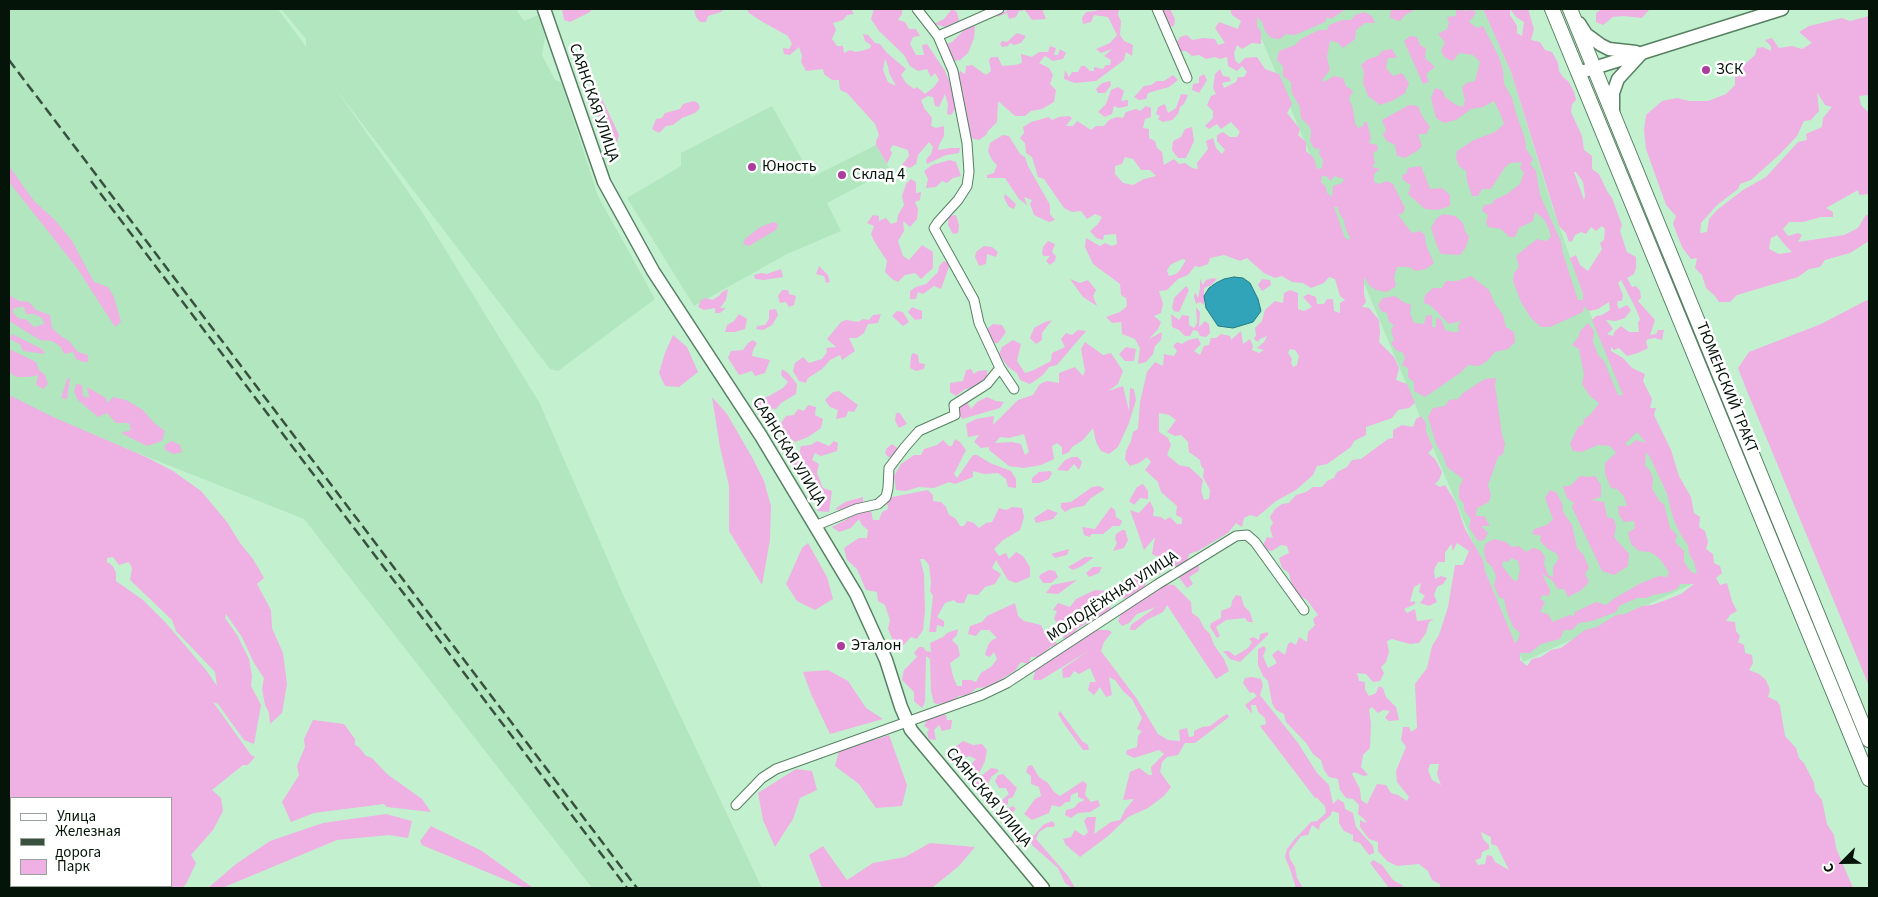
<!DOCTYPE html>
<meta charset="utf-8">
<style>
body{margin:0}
#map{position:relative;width:1878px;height:897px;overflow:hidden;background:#c3f1cf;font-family:"Source Sans 3",sans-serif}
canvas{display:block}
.frame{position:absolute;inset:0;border:10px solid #041409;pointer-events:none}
.legend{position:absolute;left:10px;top:797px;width:162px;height:90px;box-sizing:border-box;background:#fff;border:1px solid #9ba19d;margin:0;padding:6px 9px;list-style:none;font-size:15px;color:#041409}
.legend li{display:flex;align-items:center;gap:10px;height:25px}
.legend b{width:25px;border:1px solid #9ba19d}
.north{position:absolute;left:1818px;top:837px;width:50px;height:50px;-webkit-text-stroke:4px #fff;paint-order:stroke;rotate:247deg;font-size:14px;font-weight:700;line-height:20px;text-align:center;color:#041409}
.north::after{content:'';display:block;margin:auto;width:18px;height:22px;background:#041409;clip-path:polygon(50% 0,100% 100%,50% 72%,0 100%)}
</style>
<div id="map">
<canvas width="1878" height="897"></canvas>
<div class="frame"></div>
<ul class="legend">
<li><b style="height:6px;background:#fff"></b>Улица</li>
<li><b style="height:6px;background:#38513f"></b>Железная дорога</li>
<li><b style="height:14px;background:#efb0e3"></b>Парк</li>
</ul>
<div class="north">С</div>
</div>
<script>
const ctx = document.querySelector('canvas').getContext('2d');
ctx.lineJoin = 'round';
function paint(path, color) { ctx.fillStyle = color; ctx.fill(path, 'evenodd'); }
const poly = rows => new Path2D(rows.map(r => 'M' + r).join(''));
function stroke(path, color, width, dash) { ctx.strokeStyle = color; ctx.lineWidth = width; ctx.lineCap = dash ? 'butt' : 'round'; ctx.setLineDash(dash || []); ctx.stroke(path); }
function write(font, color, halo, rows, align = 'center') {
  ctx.font = font + ' "Source Sans 3",sans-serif'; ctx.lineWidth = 5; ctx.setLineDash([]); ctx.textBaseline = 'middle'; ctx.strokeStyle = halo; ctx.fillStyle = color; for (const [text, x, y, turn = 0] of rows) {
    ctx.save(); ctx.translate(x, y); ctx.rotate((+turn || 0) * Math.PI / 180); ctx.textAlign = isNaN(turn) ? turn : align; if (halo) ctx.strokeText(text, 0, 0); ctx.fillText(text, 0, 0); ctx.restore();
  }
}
paint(poly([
 [9,9,278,9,306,47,306,39,281,9,516,9,524,21,538,15,545,37,542,55,555,80,561,82,598,196,655,299,558,371,550,369,335,88,421,210,539,402,625,599,762,888,592,888,304,519,9,402],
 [1249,9,1483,9,1511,72,1552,206,1589,311,1703,579,1523,662],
 [772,106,812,177,876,145,890,170,827,203,841,231,787,254,694,306,627,198,681,166,681,153]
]), '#b1e6bf');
paint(poly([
 [562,9,592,9,590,12,570,22,564,20],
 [694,9,724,9,721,12,708,16,706,22,700,22,696,17],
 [747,9,851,9,854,14,847,15,843,20,833,23,836,30,832,39,837,46,843,46,844,53,850,50,856,52,865,50,870,48,871,45,865,41,863,34,868,35,875,43,880,44,887,53,906,69,901,75,906,83,914,89,917,87,925,94,934,87,939,80,935,73,931,77,927,69,918,71,910,66,904,55,879,31,871,19,874,9,902,9,902,14,898,20,905,22,909,29,916,29,920,36,913,37,910,44,916,55,924,55,922,45,927,44,945,71,955,95,956,108,951,115,947,114,948,104,945,94,939,107,935,106,933,97,928,96,921,100,924,108,932,118,931,126,936,128,944,126,944,136,939,145,938,150,951,148,960,148,959,153,946,155,927,164,926,160,931,154,933,147,929,142,918,155,916,164,910,168,902,165,909,156,908,150,893,145,890,149,892,153,887,164,876,145,876,141,879,135,875,124,847,93,840,90,839,80,832,80,824,74,823,69,806,71,801,62,802,56,799,47,790,55,784,54,783,48,789,49,792,44,788,36,761,21,749,13],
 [885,59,888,66,889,73,896,86,888,82,883,70],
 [952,9,957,12,959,21,945,27,934,24,944,19],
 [1009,9,1042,9,1046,19,1032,20,1025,10,1019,11,1016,17,1009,19,1007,13,997,17,998,13,1005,12],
 [1098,9,1119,9,1118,15,1121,21,1120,35,1124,41,1133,45,1132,56,1126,52,1124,60,1096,81,1075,83,1069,81,1064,79,1065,70,1069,77,1072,72,1078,72,1081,66,1085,66,1090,71,1094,71,1094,67,1103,69,1106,65,1110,65,1111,60,1104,56,1112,49,1101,53,1096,49,1110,43,1117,35,1108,17,1094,15,1091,22,1083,24,1082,18,1086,12,1096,11],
 [1161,9,1170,9,1175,19,1174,26,1168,27,1165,15],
 [1230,9,1346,9,1331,19,1327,17,1325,22,1295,35,1286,34,1280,39,1271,38,1265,31,1262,22,1257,17,1257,26,1261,32,1261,44,1252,43,1242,49,1237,45,1234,53,1235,60,1239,64,1245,58,1257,57,1265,69,1279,74,1292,104,1287,113,1300,129,1298,135,1306,142,1306,151,1314,158,1317,169,1322,168,1323,160,1319,154,1320,149,1314,148,1310,141,1311,131,1309,126,1301,118,1300,107,1292,93,1291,82,1283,76,1283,66,1277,60,1279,51,1295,45,1301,39,1319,30,1327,30,1329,25,1342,20,1351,20,1355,15,1364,12,1372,16,1375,23,1365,23,1356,30,1355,39,1343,48,1337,42,1330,41,1327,57,1330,70,1322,80,1324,82,1334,76,1343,78,1346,86,1353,91,1349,99,1353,108,1355,123,1358,128,1363,126,1364,122,1367,122,1371,138,1369,143,1377,145,1378,150,1373,153,1375,163,1372,167,1380,169,1374,174,1374,182,1379,184,1387,181,1393,184,1405,208,1403,213,1398,215,1412,233,1420,231,1425,235,1426,245,1434,263,1426,269,1416,271,1409,267,1397,267,1394,277,1396,286,1387,292,1376,290,1370,286,1364,277,1364,294,1366,302,1362,307,1369,308,1379,320,1380,333,1379,342,1394,357,1399,368,1396,380,1407,384,1415,403,1409,408,1398,410,1392,418,1366,427,1366,435,1354,441,1351,447,1327,464,1317,466,1313,475,1296,490,1276,501,1257,517,1250,515,1244,518,1242,527,1236,523,1228,533,1198,551,1189,554,1187,562,1179,568,1170,567,1163,570,1159,575,1154,573,1151,566,1157,567,1157,562,1162,559,1152,554,1155,537,1144,550,1130,510,1139,513,1150,501,1154,510,1153,516,1161,517,1165,520,1170,517,1177,524,1182,524,1182,518,1176,515,1177,506,1161,492,1158,482,1145,470,1151,462,1147,457,1139,463,1130,466,1125,459,1126,451,1131,441,1133,432,1138,429,1140,402,1147,372,1155,362,1163,366,1164,354,1174,356,1177,351,1173,346,1177,342,1182,344,1188,340,1198,338,1201,344,1194,351,1200,355,1204,346,1209,345,1211,338,1216,338,1221,334,1230,336,1231,340,1241,331,1243,344,1250,339,1253,346,1252,350,1259,353,1264,350,1257,348,1264,342,1267,336,1260,339,1258,342,1254,339,1256,335,1255,328,1262,321,1265,310,1275,301,1283,303,1284,293,1290,290,1298,293,1298,309,1304,311,1312,307,1303,297,1308,294,1316,297,1317,304,1324,304,1327,299,1333,299,1334,311,1340,313,1340,303,1345,300,1340,296,1335,279,1329,277,1324,283,1311,288,1303,283,1292,282,1282,276,1275,278,1264,273,1247,258,1240,261,1224,255,1210,258,1208,264,1200,267,1195,266,1188,275,1178,279,1167,290,1159,291,1163,304,1161,313,1154,316,1161,322,1158,329,1149,339,1162,332,1161,340,1155,346,1153,354,1146,362,1138,364,1140,348,1135,339,1122,334,1121,322,1112,323,1106,317,1120,312,1127,306,1126,298,1121,295,1120,284,1093,264,1085,247,1086,238,1100,246,1105,243,1112,246,1117,244,1116,234,1104,235,1103,240,1096,238,1090,231,1098,224,1102,217,1095,214,1087,219,1081,211,1072,212,1064,208,1044,179,1038,177,1032,157,1026,153,1025,143,1020,138,1024,133,1023,127,1031,122,1049,117,1052,120,1059,117,1069,116,1072,118,1066,126,1073,126,1077,121,1091,130,1096,126,1104,126,1109,120,1117,117,1123,118,1126,112,1136,109,1140,111,1146,106,1151,108,1151,117,1145,119,1143,128,1149,129,1149,138,1155,141,1157,148,1162,152,1164,165,1174,159,1179,164,1185,163,1192,168,1198,169,1197,163,1208,149,1206,141,1213,138,1216,148,1222,154,1225,150,1217,141,1217,135,1223,132,1230,137,1237,137,1240,132,1231,122,1221,129,1217,124,1209,129,1205,126,1213,118,1213,111,1207,105,1211,96,1216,94,1213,88,1215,74,1220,69,1223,76,1229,77,1231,81,1222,83,1224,88,1236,82,1238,77,1244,77,1247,72,1242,66,1237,71,1228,66,1227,57,1220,59,1215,57,1206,59,1199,55,1192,56,1186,51,1179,51,1176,44,1180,37,1187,35,1192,40,1203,38,1215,39,1218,45,1225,43,1215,28,1219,22,1238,29,1241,21,1232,15],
 [1125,157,1133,159,1141,170,1150,170,1156,176,1144,179,1133,185,1123,183,1115,174,1115,166,1122,164],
 [1322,176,1326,176,1331,181,1334,176,1344,179,1342,183,1333,186,1332,197,1327,193,1326,187,1321,182],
 [1334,207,1338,207,1339,213,1344,220,1345,227,1351,240,1345,238],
 [1182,259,1186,260,1180,270,1176,274,1169,276,1167,271,1170,265],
 [1290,349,1295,350,1299,356,1297,365,1293,367,1291,363,1292,359,1288,353],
 [1159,413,1169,415,1176,420,1167,432,1175,436,1181,435,1188,442,1189,452,1200,460,1201,466,1204,469,1203,477,1210,490,1209,499,1204,500,1201,490,1203,480,1197,474,1189,467,1179,465,1167,455,1171,445,1168,438,1159,432],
 [1391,9,1416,9,1405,15,1400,21,1390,18],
 [1456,9,1466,11,1472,9,1476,13,1469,22,1477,28,1483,26,1498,55,1503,70,1504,84,1512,98,1516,113,1525,139,1526,149,1533,159,1530,164,1536,171,1540,195,1561,242,1563,254,1578,300,1583,300,1583,294,1570,258,1576,255,1580,265,1588,271,1602,249,1600,243,1604,240,1605,229,1602,226,1596,231,1591,227,1586,234,1581,232,1575,235,1572,241,1569,242,1566,233,1559,226,1511,72,1483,9,1528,9,1534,29,1531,40,1540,42,1545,50,1552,52,1558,63,1559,71,1563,77,1569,82,1574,92,1576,100,1572,104,1571,112,1582,136,1584,150,1592,156,1592,169,1599,174,1607,191,1612,198,1622,225,1620,231,1627,252,1636,257,1636,268,1634,274,1627,278,1632,287,1636,286,1640,291,1641,298,1638,301,1655,320,1650,335,1656,334,1658,330,1664,330,1662,340,1655,338,1648,339,1646,342,1648,348,1638,353,1627,356,1619,348,1614,350,1611,347,1611,351,1623,358,1632,368,1645,374,1643,381,1652,399,1650,408,1656,408,1654,415,1671,450,1679,476,1691,497,1694,513,1700,517,1699,527,1705,531,1708,542,1706,549,1713,554,1714,563,1720,566,1722,573,1716,578,1720,585,1727,583,1732,601,1737,611,1730,615,1726,621,1735,622,1736,631,1740,636,1738,642,1744,645,1745,653,1752,655,1753,663,1749,670,1759,674,1766,680,1770,690,1768,697,1777,701,1780,706,1785,736,1796,748,1799,758,1804,763,1814,783,1815,791,1822,800,1827,824,1834,835,1836,848,1853,888,1440,888,1440,884,1432,880,1428,871,1419,864,1397,866,1387,861,1378,851,1378,842,1369,839,1360,827,1360,820,1366,823,1365,820,1358,814,1359,805,1353,799,1346,798,1340,790,1338,779,1329,777,1324,770,1321,760,1313,754,1307,744,1286,722,1284,714,1276,710,1272,703,1268,681,1263,676,1258,665,1258,649,1264,646,1266,649,1263,656,1268,668,1277,663,1272,655,1278,650,1285,655,1288,644,1291,642,1296,645,1299,637,1307,642,1308,632,1315,625,1313,619,1318,615,1307,600,1293,592,1289,573,1282,568,1279,558,1289,553,1287,546,1281,545,1272,551,1263,549,1264,543,1267,537,1273,538,1270,528,1273,523,1270,517,1275,509,1282,504,1289,503,1296,495,1306,492,1313,487,1322,487,1327,481,1334,478,1337,472,1347,467,1352,460,1361,459,1388,439,1393,438,1393,430,1402,425,1413,427,1416,419,1421,416,1426,423,1426,431,1433,448,1428,453,1435,459,1442,472,1439,480,1435,484,1440,487,1445,485,1456,503,1465,529,1483,560,1485,571,1515,643,1518,640,1520,633,1513,627,1507,612,1504,599,1499,597,1494,585,1496,576,1492,567,1486,561,1484,552,1485,544,1494,539,1506,542,1512,547,1519,546,1526,552,1533,548,1540,550,1545,557,1544,564,1548,575,1553,577,1553,567,1559,558,1556,553,1548,549,1540,541,1541,536,1532,534,1534,529,1547,525,1553,519,1545,498,1550,490,1556,492,1562,503,1563,512,1572,525,1577,548,1583,554,1589,568,1585,574,1589,582,1580,591,1568,597,1564,589,1558,589,1552,580,1542,574,1550,590,1549,596,1543,595,1540,599,1545,602,1540,612,1548,614,1553,622,1569,615,1574,616,1575,612,1596,602,1606,605,1615,598,1639,584,1659,576,1667,577,1669,572,1659,558,1650,552,1639,551,1631,544,1628,533,1635,528,1634,521,1624,522,1619,515,1618,506,1627,506,1624,496,1617,489,1611,488,1605,474,1605,463,1616,453,1610,446,1598,445,1582,452,1573,451,1570,444,1578,427,1584,424,1583,420,1591,414,1599,403,1590,396,1582,384,1584,374,1579,349,1572,345,1579,336,1580,331,1588,323,1594,331,1593,342,1598,355,1604,361,1618,395,1623,395,1592,320,1596,316,1602,315,1610,310,1609,302,1598,309,1589,311,1584,306,1583,312,1550,327,1541,327,1531,318,1521,302,1513,281,1514,273,1519,267,1516,256,1537,239,1546,241,1551,237,1549,229,1544,219,1535,212,1533,221,1519,228,1515,237,1509,237,1501,229,1488,227,1486,222,1488,215,1482,211,1484,205,1492,204,1494,200,1507,194,1520,184,1524,173,1520,168,1522,162,1510,163,1505,167,1491,189,1482,189,1478,196,1472,196,1467,181,1466,171,1459,166,1456,158,1457,151,1474,140,1495,132,1504,124,1500,113,1494,101,1483,107,1471,109,1456,120,1444,123,1436,118,1431,98,1435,88,1442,90,1445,97,1456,105,1463,107,1465,100,1462,88,1466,83,1475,81,1480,62,1473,55,1459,53,1453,61,1445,58,1441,51,1445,42,1438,34,1447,29,1449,23,1447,17,1456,16],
 [1510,9,1516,17,1524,22,1522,36,1517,33,1517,26,1510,15],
 [1574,172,1576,172,1583,182,1585,196,1584,200],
 [1621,280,1636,309,1640,319,1638,323,1639,332,1629,332,1621,326,1615,331,1613,336,1607,334,1613,329,1606,320,1616,321,1625,318,1631,310,1627,305,1619,309,1617,304,1618,301,1622,301,1623,295,1618,283],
 [1637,432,1646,443,1636,440,1629,446,1625,444],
 [1646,452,1650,457,1667,494,1673,518,1681,535,1688,545,1689,554,1694,562,1697,574,1691,572,1684,562,1684,551,1675,542,1677,535,1670,528,1664,504,1660,502,1652,489,1653,478,1649,469,1645,466],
 [1457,543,1469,551,1463,565,1455,565,1448,607,1439,635,1432,646,1427,668,1415,684,1417,728,1411,732,1409,727,1403,727,1401,740,1406,747,1396,771,1397,782,1409,797,1407,801,1398,795,1391,793,1386,785,1377,784,1367,804,1361,800,1360,789,1352,774,1354,772,1364,776,1368,775,1361,767,1363,755,1370,748,1371,724,1369,709,1372,707,1378,713,1383,710,1390,711,1385,718,1389,721,1399,720,1396,707,1386,697,1383,688,1379,686,1376,693,1369,696,1365,690,1365,682,1359,681,1357,673,1366,674,1373,682,1380,681,1384,673,1381,667,1386,662,1389,652,1387,641,1392,639,1410,644,1419,643,1426,633,1429,622,1434,619,1417,621,1415,609,1407,613,1404,609,1415,604,1415,601,1410,602,1414,587,1421,583,1419,592,1425,596,1420,603,1429,606,1437,602,1434,595,1437,587,1443,584,1447,578,1441,576,1435,579,1434,570,1438,562,1445,562,1445,553,1451,544,1453,551],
 [1511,558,1518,561,1520,569,1518,580,1514,581,1502,566,1503,561,1508,562],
 [1680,584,1694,584,1681,594,1666,600,1652,605,1642,606,1625,614,1616,615,1597,627,1585,630,1561,648,1551,650,1541,657,1532,659,1527,666,1520,660,1520,653,1530,653,1541,644,1560,639,1564,630,1572,630,1579,623,1592,621,1616,612,1619,606,1637,598,1646,598,1653,595,1669,592,1678,588],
 [1430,764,1439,764,1437,774,1441,785,1432,780,1428,770],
 [1481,832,1491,837,1491,844,1497,846,1509,870,1495,862,1492,856,1487,855,1485,864,1478,865,1475,860,1481,858,1482,852,1489,849,1489,845,1483,839],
 [1602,9,1650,9,1642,18,1623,16,1613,17,1603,25,1596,22,1596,13],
 [1869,16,1869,95,1859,96,1861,105,1867,111,1869,110,1869,194,1859,195,1858,190,1826,208,1833,212,1833,217,1821,217,1803,222,1789,222,1783,229,1788,236,1798,233,1802,235,1798,242,1844,235,1858,228,1865,216,1869,214,1869,241,1850,253,1825,260,1820,267,1809,269,1798,277,1737,295,1730,302,1719,302,1715,296,1706,288,1702,275,1695,268,1697,258,1691,259,1682,247,1673,224,1676,216,1666,205,1646,149,1644,130,1646,115,1662,101,1677,98,1689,101,1708,101,1726,94,1735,85,1735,73,1755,55,1757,48,1763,47,1771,51,1771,46,1765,40,1772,38,1779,48,1792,46,1802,49,1812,43,1799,32,1809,26,1842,18,1850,21],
 [1817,92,1825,105,1832,107,1823,118,1822,127,1806,134,1807,140,1798,142,1766,177,1743,190,1717,210,1709,219,1707,232,1700,233,1701,223,1717,205,1738,189,1740,184,1751,180,1779,155,1797,136,1804,121,1811,120,1819,111],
 [1777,235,1785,245,1792,252,1779,254,1769,249,1771,238],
 [975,25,974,38,968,53,960,60,954,61,948,59,944,45,952,42,967,27],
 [1017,33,1026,36,1021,43,1014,45,1010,43,1008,46,1002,47,1000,44,1002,41,1007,42],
 [1410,36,1417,37,1420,45,1426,48,1425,58,1435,67,1426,74,1429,82,1423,84,1404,41],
 [1050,46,1056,48,1054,55,1058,55,1060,49,1066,53,1063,59,1053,61,1045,56,1039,63,1049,68,1053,75,1050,84,1056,90,1054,102,1042,109,1031,111,1025,116,1015,116,998,101,997,122,988,131,986,135,979,140,971,138,968,129,957,78,960,71,965,74,966,66,972,65,986,75,991,71,989,60,991,57,998,57,1002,66,1015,65,1022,63,1021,54,1032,57,1039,52,1048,52],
 [1392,49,1397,58,1388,58,1386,68,1393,76,1402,73,1409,83,1405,93,1392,101,1380,105,1368,96,1363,83,1364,72,1361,65,1368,59,1378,56,1382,51],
 [1204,74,1207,80,1199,93,1192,90,1193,84,1199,83,1199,77],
 [1173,75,1178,80,1169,87,1148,93,1146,99,1139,100,1134,97,1144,86,1151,85,1157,81,1164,81],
 [1110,81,1111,85,1105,93,1098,93,1096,89,1102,83],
 [594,82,619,135,617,142,610,143,605,128,597,113,591,91],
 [1118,87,1124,91,1121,101,1128,100,1128,106,1119,108,1114,106,1112,114,1105,117,1098,112,1106,104,1111,90],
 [1181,94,1188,95,1184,104,1180,107,1178,114,1172,120,1163,122,1158,119,1160,116,1156,114,1158,107,1165,104,1168,113,1176,108],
 [694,101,698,103,700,108,695,113,682,118,673,125,666,126,659,133,652,129,656,119,662,118,665,113,680,109,683,104],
 [1409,105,1418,106,1422,116,1430,127,1426,134,1418,134,1422,146,1417,151,1405,158,1397,156,1395,145,1387,141,1383,135,1386,130,1382,120],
 [1192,127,1194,141,1186,158,1178,158,1172,150,1173,141,1181,137,1185,129],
 [1003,135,1009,136,1020,154,1025,157,1028,166,1050,205,1050,214,1055,220,1049,222,1034,215,1030,204,1032,200,1024,197,1027,205,1019,199,1005,178,987,178,987,175,994,173,997,165,992,160,988,151,990,143],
 [950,160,956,162,961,176,953,178,947,183,942,181,936,187,926,188,928,179,924,171,932,165],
 [9,166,34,201,55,220,72,241,94,282,108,287,114,297,121,322,115,327,77,268,9,182],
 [1421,166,1430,189,1442,188,1450,195,1450,206,1438,210,1425,209,1408,194,1411,185,1403,180,1402,175,1406,174,1408,168],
 [911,179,916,182,916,193,921,192,920,200,915,202,918,209,917,219,910,227,903,221,904,231,898,241,903,256,909,260,922,245,933,252,933,268,921,279,915,273,905,275,898,282,892,279,885,272,887,261,874,241,871,234,874,226,867,223,873,215,879,216,879,221,886,218,891,224,897,222,898,215,904,205,902,196,906,184],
 [1005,194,1016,204,1014,209,1009,207,1004,198],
 [1443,214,1455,216,1463,223,1465,231,1469,237,1466,247,1460,255,1441,254,1437,246,1431,228,1436,219],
 [956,215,959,225,958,233,953,234,948,225,949,216],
 [774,222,778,224,777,229,749,246,743,244,745,239,760,227],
 [1048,241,1055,244,1052,252,1056,256,1055,261,1050,265,1046,261,1050,256,1044,256,1042,254,1043,247],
 [984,246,992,247,998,252,996,257,987,254,986,264,979,266,975,257,976,252],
 [944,261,950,264,941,289,934,286,923,294,918,292,916,299,910,299,910,291,916,287,926,284,938,272,939,266],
 [819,266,828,275,830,282,826,283,824,276,816,274],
 [781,269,783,277,764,280,755,279,754,275,761,273,767,274],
 [1471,276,1489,290,1495,304,1503,315,1506,327,1514,332,1515,342,1508,349,1495,352,1487,361,1479,366,1468,365,1460,373,1425,397,1414,391,1414,382,1408,377,1408,368,1402,365,1405,358,1403,353,1396,350,1391,343,1394,340,1391,330,1394,325,1389,322,1387,313,1381,311,1378,305,1383,298,1395,296,1405,303,1411,304,1410,313,1414,323,1424,324,1426,316,1432,315,1432,327,1436,327,1436,318,1441,319,1445,330,1453,332,1459,332,1458,326,1461,321,1449,324,1430,305,1424,303,1425,295,1433,288,1442,288,1446,281,1457,281],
 [1213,278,1217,279,1211,285,1204,288,1204,305,1200,302,1196,304,1194,297,1195,292,1198,298,1200,288,1200,279,1203,285,1206,280],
 [1070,279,1080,283,1088,280,1096,290,1093,296,1097,306,1083,297],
 [1262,279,1270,280,1271,285,1262,291,1258,285],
 [1186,286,1189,290,1179,312,1174,311,1172,308,1174,298],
 [728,289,726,300,720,308,726,308,720,313,715,313,715,308,704,310,698,307,701,300,706,298,712,300,719,296,722,292],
 [782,290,788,290,789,294,796,296,794,305,789,307,786,302,780,303,778,296],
 [9,295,19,301,29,302,36,310,50,315,52,328,61,336,69,341,78,352,88,355,88,362,83,362,76,359,73,352,64,354,61,347,52,341,40,340,9,321],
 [19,307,24,307,26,314,34,314,42,318,44,324,34,327,27,320,18,318,13,313,13,309],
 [1869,299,1869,686,1747,391,1738,368,1749,352,1821,324],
 [912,307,922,311,922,319,915,320,908,312],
 [1196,307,1200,312,1199,327,1205,321,1209,324,1210,333,1206,337,1200,336,1198,331,1193,330,1190,336,1185,336,1179,330,1172,327,1171,314,1179,320,1182,315,1189,316,1189,325,1194,328,1197,323],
 [776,309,778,315,772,325,763,330,756,329,757,326,765,325,769,319,769,310],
 [897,311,903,312,909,322,903,326,892,316],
 [739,314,747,319,745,329,735,332,725,332,727,325,734,321],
 [881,314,878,323,868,324,864,333,857,338,849,338,855,351,842,360,840,355,830,360,822,369,808,378,806,383,799,381,793,371,795,363,803,357,809,363,822,359,827,352,826,348,836,347,827,339,841,322,846,320,858,322,863,319,869,320,873,315],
 [1052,320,1042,333,1042,340,1036,344,1030,338,1034,328,1045,322],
 [993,324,1002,325,1006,332,998,343,993,343,986,330],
 [1078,330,1086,331,1057,365,1049,367,1043,375,1030,384,1020,380,1017,373,1008,367,999,354,1002,347,1013,340,1021,344,1017,361,1025,373,1034,370,1051,361,1052,353,1065,347,1061,339,1066,333,1072,335],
 [12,334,42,349,45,354,23,351,20,344,9,339],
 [673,335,687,347,698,372,679,387,665,386,659,373,665,353],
 [753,340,757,343,753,350,752,356,770,360,765,373,755,376,752,371,739,375,728,358,731,351,743,350,748,343],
 [1085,342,1103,355,1111,353,1123,371,1118,384,1108,391,1123,386,1129,411,1130,388,1134,389,1136,400,1129,423,1118,447,1109,454,1101,451,1096,442,1093,428,1083,440,1072,447,1069,452,1062,455,1062,447,1057,443,1052,446,1054,459,1041,465,1024,468,1009,466,989,450,989,447,981,448,974,442,979,435,968,437,966,424,976,419,994,416,993,425,1018,400,1033,395,1040,384,1047,381,1059,383,1059,373,1075,367,1083,376,1085,371,1081,349],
 [1024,434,1029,452,1025,455,1021,444,1012,442,995,443,1000,437,1009,438],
 [1126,347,1136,349,1134,361,1125,361,1119,354],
 [9,349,36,362,39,370,45,375,48,384,43,389,36,385,38,375,29,377,16,377,9,372],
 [913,353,918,355,919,363,925,364,924,369,916,371,910,368,911,356],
 [782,369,788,373,797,384,796,394,781,403,776,409,757,407,757,399,769,396,783,388,788,382,781,375],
 [971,369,974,374,978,371,987,370,987,376,976,388,965,389,956,396,950,392,950,383,963,381,966,370],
 [70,378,67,399,61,398,67,379],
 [1496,378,1495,385,1502,435,1505,444,1503,454,1498,457,1488,485,1491,495,1489,502,1477,508,1476,516,1484,516,1490,526,1481,526,1488,533,1484,540,1478,541,1469,527,1471,519,1464,510,1464,504,1459,498,1459,488,1463,479,1447,467,1443,455,1436,444,1428,417,1433,408,1445,406,1449,400,1458,399,1463,393,1485,379],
 [76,384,82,385,83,396,89,398,87,387,106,398,108,403,113,397,126,400,143,410,154,423,165,431,162,441,147,446,121,433,131,430,129,423,116,423,107,413,98,417,78,400,74,392],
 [839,391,858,405,854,412,848,411,846,417,836,419,838,410,830,407,825,400,833,392],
 [9,395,53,417,146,457,173,471,201,491,227,522,240,543,253,559,264,578,257,584,271,610,272,628,283,653,287,684,282,713,270,724,269,713,265,705,262,689,264,678,254,663,242,637,226,614,225,618,237,635,249,659,252,676,251,686,261,705,254,744,244,740,218,704,213,702,251,755,255,757,248,765,243,765,212,790,221,798,223,811,213,830,191,855,196,863,186,884,182,888,152,888,153,886,171,886,171,798,11,798,11,827,9,826],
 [113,557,119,565,129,562,132,568,130,580,172,620,176,631,215,672,217,686,206,670,166,623,143,600,116,581,116,573,113,566,107,562,107,558],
 [712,397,727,414,753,459,764,481,771,506,770,540,762,585,729,531,729,486,720,447],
 [987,397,996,401,1004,402,1000,408,962,419,958,412,958,405,966,400,971,409,977,402],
 [808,405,816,407,815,415,823,419,821,428,808,437,795,442,789,437,782,436,779,426,786,416,794,415,798,409,804,411],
 [896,413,900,413,907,424,899,428,895,421],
 [955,439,960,442,966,450,954,474,957,478,973,455,977,455,990,463,1011,471,1016,479,1016,488,1008,487,1006,479,998,473,984,474,973,471,973,477,955,484,949,482,934,488,919,487,906,491,896,490,894,476,901,464,914,455,921,455,924,449,937,445,943,440,949,446,952,446],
 [172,441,180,445,182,452,174,454,165,450,165,445],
 [817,441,829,446,834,441,838,443,837,451,821,456,815,453,812,460,819,464,817,473,823,488,832,491,829,512,817,511,820,499,811,495,807,484,798,475,793,464,794,457,799,454,801,446,811,445],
 [892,444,899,449,896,456,888,457,885,453,887,448],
 [1072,457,1078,457,1082,462,1079,470,1074,464,1068,471,1057,470,1065,460],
 [1050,471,1052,473,1049,479,1039,483,1032,483,1032,478,1039,472],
 [1580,476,1588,477,1595,476,1601,485,1601,497,1591,500,1604,502,1607,517,1614,519,1616,527,1614,537,1629,554,1628,566,1614,575,1602,571,1572,507,1574,503,1567,498,1563,486,1570,486],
 [1143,484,1148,491,1148,499,1140,498,1134,505,1129,501,1137,487],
 [1099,486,1105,489,1091,498,1084,506,1072,508,1065,512,1061,508,1061,503,1071,502,1092,487],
 [928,490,933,495,933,501,941,502,946,507,949,515,955,518,960,526,964,526,967,521,974,523,979,528,986,523,992,522,999,508,1006,510,1012,507,1022,508,1024,517,1020,530,1003,540,994,549,999,556,1006,553,1009,559,1016,552,1023,556,1030,567,1030,577,1016,583,1008,580,996,560,992,568,1001,574,995,584,985,587,978,595,968,594,964,603,957,603,954,600,945,603,937,617,944,621,944,627,937,625,936,632,929,632,933,596,930,591,931,582,929,565,924,559,920,559,924,574,925,611,923,630,917,639,911,637,898,651,892,649,893,640,888,629,890,620,885,605,878,601,877,592,866,590,857,569,847,560,844,548,859,538,867,538,868,530,862,525,859,519,851,528,839,532,832,527,860,512,871,511,873,520,879,520,882,512,888,509,887,502,892,497],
 [863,497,863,503,838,510,835,509,845,502],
 [1111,507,1115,510,1116,517,1122,521,1120,526,1113,526,1103,534,1092,534,1089,537,1084,535,1082,527,1095,529],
 [1048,509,1058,513,1053,519,1036,523,1034,518],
 [1122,530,1125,530,1128,540,1124,548,1113,551,1117,543,1115,539,1116,534],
 [808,543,827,577,833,599,815,610,797,601,786,584,802,548],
 [1069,549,1067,555,1055,558,1051,554],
 [1085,557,1094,557,1082,566,1073,570,1068,567],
 [1189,566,1199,566,1199,571,1189,577,1193,584,1187,588,1177,575],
 [1093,567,1102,567,1099,573,1089,577,1086,573],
 [1049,570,1055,571,1058,577,1051,583,1043,583,1039,577,1041,574],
 [1139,570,1144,572,1146,583,1141,593,1124,599,1116,590,1118,585],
 [1077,580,1058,594,1046,593,1052,585],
 [1164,584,1174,585,1191,602,1192,613,1199,618,1204,628,1210,634,1214,645,1224,659,1229,671,1216,679,1167,605,1163,612,1147,620,1135,630,1130,630,1131,625,1156,607,1137,614,1129,623,1122,626,1118,621,1123,609],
 [1113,589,1113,593,1105,601,1111,608,1107,613,1093,619,1077,629,1071,637,1063,639,1065,631,1071,626,1071,619,1058,626,1054,618,1057,611,1053,610,1058,603,1070,607,1076,599,1095,590,1107,591],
 [1236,595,1241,596,1244,606,1250,612,1253,622,1248,622,1245,618,1226,620,1216,627,1220,636,1217,638,1210,627,1211,623,1221,618,1221,611,1231,607,1232,601],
 [1015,603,1018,616,1024,621,1041,625,1047,638,1053,637,1057,644,1050,647,1040,657,1031,657,1028,664,1021,662,1015,671,988,687,977,688,968,695,959,696,949,703,937,704,934,703,931,691,930,659,926,656,925,702,922,708,914,701,914,692,902,680,904,670,917,657,914,653,919,647,923,647,926,651,931,652,930,643,943,637,947,633,958,629,957,635,952,640,958,646,960,656,950,663,953,676,957,686,962,686,962,680,971,680,976,682,981,673,992,666,997,659,994,652,990,657,985,655,988,645,992,640,997,638,989,630,981,630,976,636,968,634,970,626,982,622,987,616],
 [1096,630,1108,630,1112,632,1104,642,1101,651,1137,699,1158,734,1168,740,1180,741,1179,730,1187,728,1189,737,1194,736,1194,731,1202,727,1210,726,1222,717,1227,714,1229,717,1195,743,1185,743,1178,755,1167,757,1162,762,1160,772,1171,787,1164,796,1148,808,1128,817,1108,836,1080,857,1066,845,1063,839,1071,837,1075,830,1084,836,1088,832,1084,821,1087,817,1096,817,1094,834,1111,822,1120,820,1125,810,1134,799,1123,800,1130,772,1139,768,1149,775,1152,775,1151,767,1164,754,1159,750,1134,758,1126,754,1127,750,1137,747,1138,736,1142,731,1137,729,1142,718,1132,699,1123,691,1115,680,1109,677,1112,695,1106,697,1100,687,1094,695,1088,690,1090,682,1096,682,1090,668,1079,674,1074,671,1070,677,1063,678,1062,669,1090,650,1041,680,1033,680,1035,671],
 [1268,632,1268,635,1240,662,1230,659,1223,651,1229,651,1235,656,1248,648,1252,642,1249,639,1253,637,1259,640,1260,634],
 [828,670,848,681,866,708,883,719,830,734,811,694,803,672],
 [1252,677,1261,679,1263,685,1260,695,1298,743,1317,773,1329,785,1333,804,1338,799,1344,803,1345,809,1353,813,1356,827,1373,846,1374,853,1369,855,1360,843,1353,841,1353,835,1344,831,1339,823,1339,813,1332,811,1331,815,1320,824,1319,830,1312,825,1308,835,1301,836,1289,852,1290,859,1295,867,1297,878,1303,888,1296,888,1290,869,1285,857,1287,849,1294,840,1311,822,1317,821,1326,813,1325,806,1317,798,1315,798,1260,726,1266,724,1265,718,1258,712,1256,705,1251,705,1252,714,1245,705,1257,696,1253,692,1250,693,1243,683,1245,678],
 [1060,711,1082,741,1088,745,1089,750,1083,750,1064,724,1058,714],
 [939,713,946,715,947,720,952,720,951,729,942,731,939,725,934,730,936,740,929,739,927,733,929,729,924,726,929,716],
 [313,720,344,724,355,739,355,745,359,747,366,756,372,758,387,774,422,799,431,812,387,807,384,804,314,813,291,822,282,802,299,775,297,766,305,747,304,739],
 [889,735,907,785,902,806,876,808,859,784,835,766,839,751],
 [963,741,973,745,982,744,987,750,985,761,976,779,966,781,961,774,976,759,969,756,961,759,954,755,955,747],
 [1032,765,1039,777,1048,783,1054,792,1060,796,1083,781,1087,784,1085,795,1091,802,1098,800,1100,806,1090,812,1078,813,1071,818,1065,815,1066,810,1074,808,1078,803,1085,800,1078,797,1078,792,1071,795,1070,802,1066,802,1060,807,1052,805,1049,813,1032,820,1024,814,1035,799,1041,796,1039,787,1031,784,1031,776,1026,772,1028,766],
 [991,768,997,769,999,771,991,777,986,789,978,788,975,784,980,777],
 [796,769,812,771,817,790,800,798,793,819,775,847,763,820,758,793],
 [1003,774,1017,788,1013,797,1008,799,1008,804,1003,807,1002,800,1009,794,1006,788,999,788,995,781,998,775],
 [1013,806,1016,809,1007,817,1000,817,999,813,1003,810],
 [386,814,412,821,408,838,389,835,337,840,222,888,208,888,236,864,270,841,323,823],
 [1052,821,1055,824,1054,827,1047,827,1039,832,1036,839,1068,876,1075,888,1072,888,1065,883,1058,868,1032,845,1030,840,1043,825],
 [431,826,482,851,533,888,525,888,422,845,420,841],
 [930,843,975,847,959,866,933,887,921,888,822,888,809,855,823,846,847,880,873,863,905,857],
 [1373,860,1382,865,1393,880,1402,885,1403,888,1389,888,1370,863]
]), '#efb0e3');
const water = poly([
 [1234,277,1243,278,1250,283,1258,299,1261,311,1253,322,1233,328,1218,326,1206,308,1204,296,1209,288,1216,283,1224,279,1234,277]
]);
paint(water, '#31a4b9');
stroke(water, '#247984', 1);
const street = poly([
 [917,9,938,36,953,71,967,143,969,172,967,186,958,200,938,222,934,228,974,300,979,323,1000,368,1014,389],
 [1157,9,1187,78],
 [938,36,999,9],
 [815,526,856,509,878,504,886,497,888,488,889,468,905,447,919,431,955,415,954,405,987,384,1000,368],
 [736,805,762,778,776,769,982,695,1007,683,1158,584,1236,536,1247,535,1255,542,1304,610]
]);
const secondary = poly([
 [544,9,604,182,653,271,761,436,856,594,886,660,901,707,911,730,1043,888],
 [1579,23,1586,34,1601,45,1609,49,1636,52],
 [1578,73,1782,9],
 [1613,111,1613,93,1618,79,1641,54]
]);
const primary = poly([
 [1552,9,1869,779],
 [1570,9,1869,740]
]);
stroke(street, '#568062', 11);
stroke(secondary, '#568062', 15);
stroke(primary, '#568062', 16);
stroke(street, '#fff', 9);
stroke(secondary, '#fff', 12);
stroke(primary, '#fff', 14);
stroke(poly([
 [9,60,637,888],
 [91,181,627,888]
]), '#38513f', 2.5, [10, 5]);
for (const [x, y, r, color] of [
 [1706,70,5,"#aa3d9c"],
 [752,167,5,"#aa3d9c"],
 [842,175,5,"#aa3d9c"],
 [841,646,5,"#aa3d9c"]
]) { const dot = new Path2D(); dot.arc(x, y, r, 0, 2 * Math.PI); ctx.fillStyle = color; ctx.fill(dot); stroke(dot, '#fff', 2); }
write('16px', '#041409', '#fff', [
 ["ЗСК",1716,70],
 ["Юность",762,167],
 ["Склад 4",852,175],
 ["Эталон",851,646]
], 'left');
write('16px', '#041409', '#fff', [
 ["САЯНСКАЯ УЛИЦА",593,103,71],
 ["ТЮМЕНСКИЙ ТРАКТ",1726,388,68],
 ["САЯНСКАЯ УЛИЦА",788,452,58],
 ["МОЛОДЁЖНАЯ УЛИЦА",1113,597,-33],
 ["САЯНСКАЯ УЛИЦА",988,798,50]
]);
</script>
